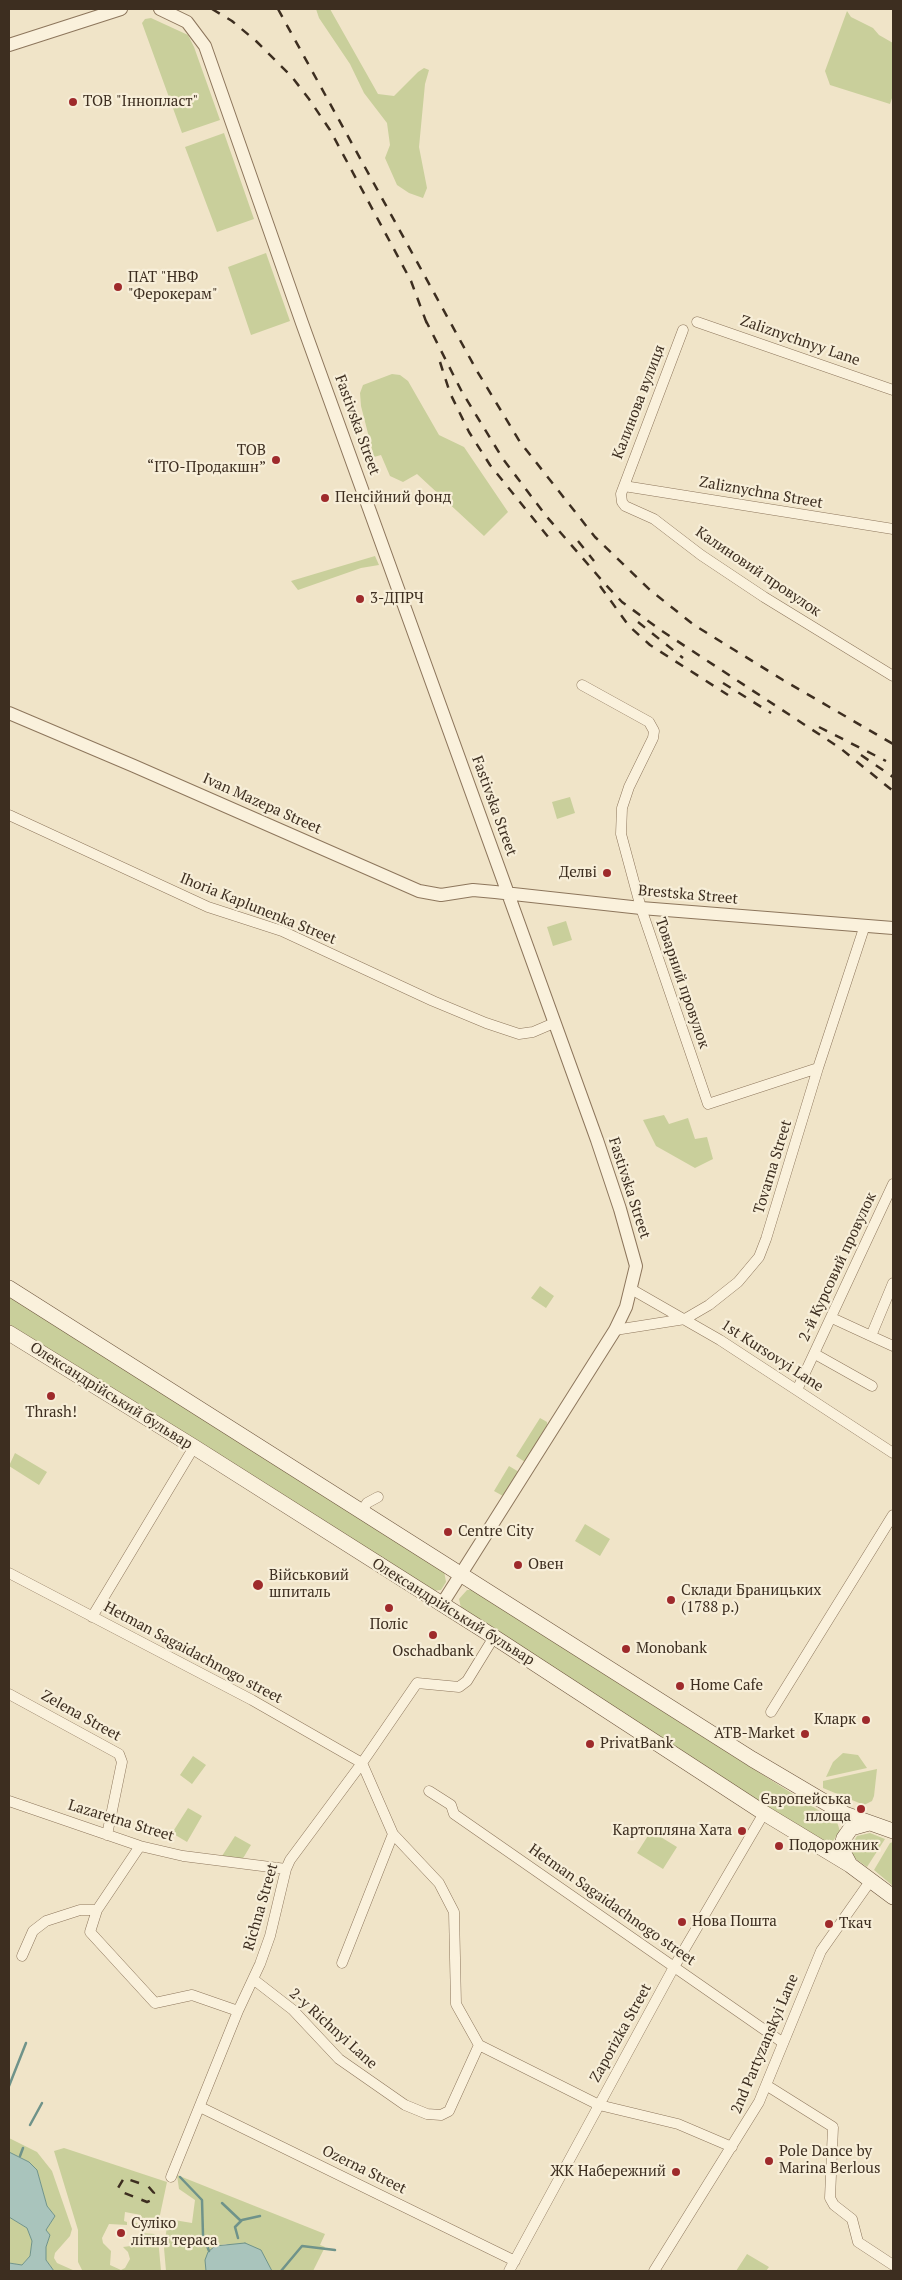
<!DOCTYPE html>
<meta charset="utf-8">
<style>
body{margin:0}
#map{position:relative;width:902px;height:2280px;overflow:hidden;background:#f0e4c8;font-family:"PT Serif",serif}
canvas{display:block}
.frame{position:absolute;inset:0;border:10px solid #3d2e20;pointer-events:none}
</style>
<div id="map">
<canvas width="902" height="2280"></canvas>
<div class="frame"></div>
</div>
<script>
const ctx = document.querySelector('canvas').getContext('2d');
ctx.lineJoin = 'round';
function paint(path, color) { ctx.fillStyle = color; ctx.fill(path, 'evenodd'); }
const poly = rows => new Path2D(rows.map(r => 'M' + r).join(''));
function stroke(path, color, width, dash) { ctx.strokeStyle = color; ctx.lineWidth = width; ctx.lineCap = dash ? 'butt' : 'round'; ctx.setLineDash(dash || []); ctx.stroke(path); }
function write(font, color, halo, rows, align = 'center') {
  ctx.font = font + ' "PT Serif",serif'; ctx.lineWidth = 4.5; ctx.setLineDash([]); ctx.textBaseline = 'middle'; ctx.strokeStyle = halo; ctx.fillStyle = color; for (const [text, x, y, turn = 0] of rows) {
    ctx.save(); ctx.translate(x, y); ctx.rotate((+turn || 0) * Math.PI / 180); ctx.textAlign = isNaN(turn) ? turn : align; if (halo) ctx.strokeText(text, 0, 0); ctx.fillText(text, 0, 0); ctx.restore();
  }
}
paint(poly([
 [316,9,330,9,378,94,394,96,418,72,424,68,429,70,425,84,419,147,427,188,423,198,409,193,397,185,385,158,390,145,387,123,364,93,350,64,319,18],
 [847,11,851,17,873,28,879,35,893,43,893,95,890,104,830,85,825,71],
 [151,18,188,35,194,47,220,120,182,133,142,23,145,19],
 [224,133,254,219,217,232,185,147],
 [266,253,290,321,251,335,228,267],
 [392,374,400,375,408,381,439,435,464,447,508,512,484,536,417,474,403,482,390,476,381,455,374,457,361,406,360,393,363,385],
 [375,556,379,565,361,568,298,590,291,581],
 [570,797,575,813,557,819,552,802],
 [566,921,572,940,553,946,547,927],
 [664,1115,669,1124,688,1118,695,1139,707,1137,713,1159,695,1168,656,1146,643,1120],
 [540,1286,554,1296,546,1308,531,1298],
 [9,1294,444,1571,446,1582,441,1590,432,1591,9,1324],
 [540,1418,547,1422,547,1425,525,1462,516,1456],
 [15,1453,47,1472,39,1485,9,1466],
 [509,1466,519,1472,503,1496,494,1491],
 [585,1524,610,1539,600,1556,575,1541],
 [467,1590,472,1590,837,1822,840,1831,833,1841,828,1844,761,1803,461,1608,459,1599],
 [843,1753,858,1755,867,1768,826,1777,833,1762],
 [193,1756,206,1765,192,1784,180,1775],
 [877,1769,874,1796,872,1801,864,1805,823,1788,823,1781],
 [188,1808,202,1816,187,1842,172,1833],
 [651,1831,677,1847,663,1869,637,1853],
 [870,1833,885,1839,867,1867,853,1857,850,1847,857,1836],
 [235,1836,251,1845,242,1860,222,1856],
 [893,1842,893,1886,874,1870,890,1843],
 [9,2138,37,2152,52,2171,72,2229,70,2236,55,2253,54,2258,57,2263,75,2271,54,2271,46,2260,46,2247,50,2235,46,2230,55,2216,47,2206,37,2170,29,2162,9,2152],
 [64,2148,167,2182,157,2229,130,2226,131,2223,139,2223,141,2215,125,2212,124,2221,127,2222,127,2225,109,2224,102,2238,103,2243,111,2251,110,2265,121,2270,125,2268,130,2259,128,2252,123,2247,138,2245,140,2233,154,2234,158,2238,161,2271,82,2270,78,2262,78,2230,54,2151],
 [177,2175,325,2234,320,2245,325,2247,313,2271,272,2271,265,2259,226,2244,215,2246,208,2252,206,2271,166,2271,164,2248,168,2219,192,2223,195,2200,179,2189],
 [9,2217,27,2228,32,2241,30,2256,22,2265,9,2263],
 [747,2254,769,2267,766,2271,736,2271]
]), '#c9cf9b');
const water = poly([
 [9,2152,29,2162,37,2170,47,2206,55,2216,46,2230,50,2235,46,2247,46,2260,54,2271,9,2271,9,2263,22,2265,30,2256,32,2241,27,2228,9,2217,9,2152],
 [245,2243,261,2250,272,2271,206,2271,205,2260,208,2252,215,2246,245,2243]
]);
paint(water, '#a9c4bc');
stroke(water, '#6f938a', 1);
stroke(poly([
 [9,2086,26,2043],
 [30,2125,42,2103],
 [20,2156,23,2148],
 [180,2177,202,2200,203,2235,209,2251],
 [222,2203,241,2221],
 [238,2238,235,2227,242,2220,260,2216],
 [281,2271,302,2246,335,2250]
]), '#6f938a', 2.5);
const minor = poly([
 [697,322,893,390],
 [683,330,624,486,621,494,622,502,625,506,654,519,701,555,764,597,893,676],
 [624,486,893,529],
 [582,685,649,722,654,731,653,738,629,787,622,808,621,834,641,908,708,1104,818,1068],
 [9,815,208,907,282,931,433,1001,486,1023,519,1034,533,1032,554,1023],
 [631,1289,720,1340,893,1453],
 [832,1318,871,1336,893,1283],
 [615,1330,685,1319,709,1305,738,1282,759,1257,766,1239,818,1068,865,925],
 [871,1336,893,1346],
 [815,1354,872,1386],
 [797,1390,893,1184],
 [361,1512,367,1503,378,1497],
 [9,1573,252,1700,362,1763,393,1834,439,1883,454,1912,456,2004,479,2045,599,2105,678,2124,732,2147],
 [92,1617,194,1447],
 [9,1694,119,1754,122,1762,107,1835],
 [771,1712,893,1515],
 [429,1791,451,1805,454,1814,782,2042],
 [9,1801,140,1846,183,1856,286,1869],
 [140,1846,97,1910,90,1932,155,2003,192,1995,238,2011],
 [22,1956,33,1931,46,1921,80,1910,97,1910],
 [342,1963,393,1834],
 [253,1979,293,2010,339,2059,405,2105,427,2114,441,2115,449,2111,479,2045],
 [766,2085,833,2127,830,2198,834,2205,852,2219,858,2242,893,2265],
 [200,2107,515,2261],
 [171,2177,238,2011,260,1964,270,1936,286,1869,290,1860,362,1763,417,1683,459,1687,467,1681,494,1637],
 [509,2271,674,1967,764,1813],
 [654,2271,759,2102,821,1951,871,1880]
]);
const tertiary = poly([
 [160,9,187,22,205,46,302,323,597,1140,620,1209,636,1266,626,1307,615,1330,442,1604],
 [9,45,121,9],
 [9,713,134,766,419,891,441,895,473,890,495,892,641,908,893,928]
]);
const secondary = poly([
 [9,1288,752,1759,845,1814,893,1831],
 [9,1333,194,1447,494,1637,764,1813,850,1865,893,1897],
 [850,1865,841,1848,844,1838,851,1828,869,1823]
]);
stroke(minor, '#8d765c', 11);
stroke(tertiary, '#8d765c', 14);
stroke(secondary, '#6f573f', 16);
stroke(minor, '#faf1dc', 10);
stroke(tertiary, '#faf1dc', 12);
stroke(secondary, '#faf1dc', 15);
stroke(poly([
 [212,9,232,21,256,41,292,77,309,99,330,130,411,281,427,324],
 [278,9,477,371,520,442,595,537,650,590,694,625,783,680,893,744],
 [425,319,462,392,503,459,547,517,605,584,622,602,662,631,840,748,893,791],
 [440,362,450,393,469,432,490,465,553,543],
 [578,541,594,561],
 [600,586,629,626,650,645,728,695],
 [638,622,683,658],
 [723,683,771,713],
 [819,727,886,761],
 [861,755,893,777],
 [139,2183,124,2178,118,2188,122,2192,147,2202,152,2200,154,2193,148,2186]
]), '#3d2e20', 2.5, [9, 9]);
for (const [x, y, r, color] of [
 [73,102,5,"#9e2a2b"],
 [118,287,5,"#9e2a2b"],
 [276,460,5,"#9e2a2b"],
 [325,498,5,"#9e2a2b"],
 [360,599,5,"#9e2a2b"],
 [607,873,5,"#9e2a2b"],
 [51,1396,5,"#9e2a2b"],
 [448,1532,5,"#9e2a2b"],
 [518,1565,5,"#9e2a2b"],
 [258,1585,6,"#9e2a2b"],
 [671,1600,5,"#9e2a2b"],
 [389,1608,5,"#9e2a2b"],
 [433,1635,5,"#9e2a2b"],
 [626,1649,5,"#9e2a2b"],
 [680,1686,5,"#9e2a2b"],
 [866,1720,5,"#9e2a2b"],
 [805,1734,5,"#9e2a2b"],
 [590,1744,5,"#9e2a2b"],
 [861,1809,5,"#9e2a2b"],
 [742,1831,5,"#9e2a2b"],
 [779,1846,5,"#9e2a2b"],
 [682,1922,5,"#9e2a2b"],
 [829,1924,5,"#9e2a2b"],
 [769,2161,5,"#9e2a2b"],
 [676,2172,5,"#9e2a2b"],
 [121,2233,5,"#9e2a2b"]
]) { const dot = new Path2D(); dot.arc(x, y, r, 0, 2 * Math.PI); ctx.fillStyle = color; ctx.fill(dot); stroke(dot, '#f7eed8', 2); }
write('15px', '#3d2e20', '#f7eed8', [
 ["ТОВ \"Іннопласт\"",83,102],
 ["ПАТ \"НВФ",128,278],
 ["\"Ферокерам\"",128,295],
 ["ТОВ",266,451,"right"],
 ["“ІТО-Продакшн”",266,468,"right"],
 ["Пенсійний фонд",335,498],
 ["3-ДПРЧ",370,599],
 ["Делві",597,873,"right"],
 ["Thrash!",51,1413,"center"],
 ["Centre City",458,1532],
 ["Овен",528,1565],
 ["Військовий",269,1576],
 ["шпиталь",269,1593],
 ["Склади Браницьких",681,1591],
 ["(1788 р.)",681,1608],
 ["Поліс",389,1625,"center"],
 ["Monobank",636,1649],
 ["Oschadbank",433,1652,"center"],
 ["Home Cafe",690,1686],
 ["Кларк",856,1720,"right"],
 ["ATB-Market",795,1734,"right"],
 ["PrivatBank",600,1744],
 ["Європейська",851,1800,"right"],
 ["площа",851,1817,"right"],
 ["Картопляна Хата",732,1831,"right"],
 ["Подорожник",789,1846],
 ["Нова Пошта",692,1922],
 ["Ткач",839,1924],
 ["Pole Dance by",779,2152],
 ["Marina Berlous",779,2169],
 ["ЖК Набережний",666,2172,"right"],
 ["Суліко",131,2224],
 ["літня тераса",131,2241]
], 'left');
write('15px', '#3d2e20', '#f7eed8', [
 ["Zaliznychnyy Lane",800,341,19],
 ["Калинова вулиця",639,402,-69],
 ["Fastivska Street",357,425,70],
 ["Zaliznychna Street",761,493,10],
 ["Калиновий провулок",758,572,34],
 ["Ivan Mazepa Street",262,804,24],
 ["Fastivska Street",494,806,70],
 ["Brestska Street",688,895,5],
 ["Ihoria Kaplunenka Street",258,909,22],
 ["Товарний провулок",682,983,71],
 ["Tovarna Street",773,1167,-73],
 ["Fastivska Street",629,1188,72],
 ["2-й Курсовий провулок",838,1267,-65],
 ["1st Kursovyi Lane",772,1356,33],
 ["Олександрійський бульвар",111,1396,32],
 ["Олександрійський бульвар",453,1612,32],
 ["Hetman Sagaidachnogo street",193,1653,28],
 ["Zelena Street",81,1716,29],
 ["Lazaretna Street",121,1821,17],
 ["Hetman Sagaidachnogo street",612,1905,35],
 ["Richna Street",261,1907,-74],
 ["2-y Richnyi Lane",333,2029,42],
 ["Zaporizka Street",621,2033,-61],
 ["2nd Partyzanskyi Lane",765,2044,-67],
 ["Ozerna Street",364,2170,26]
]);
</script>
